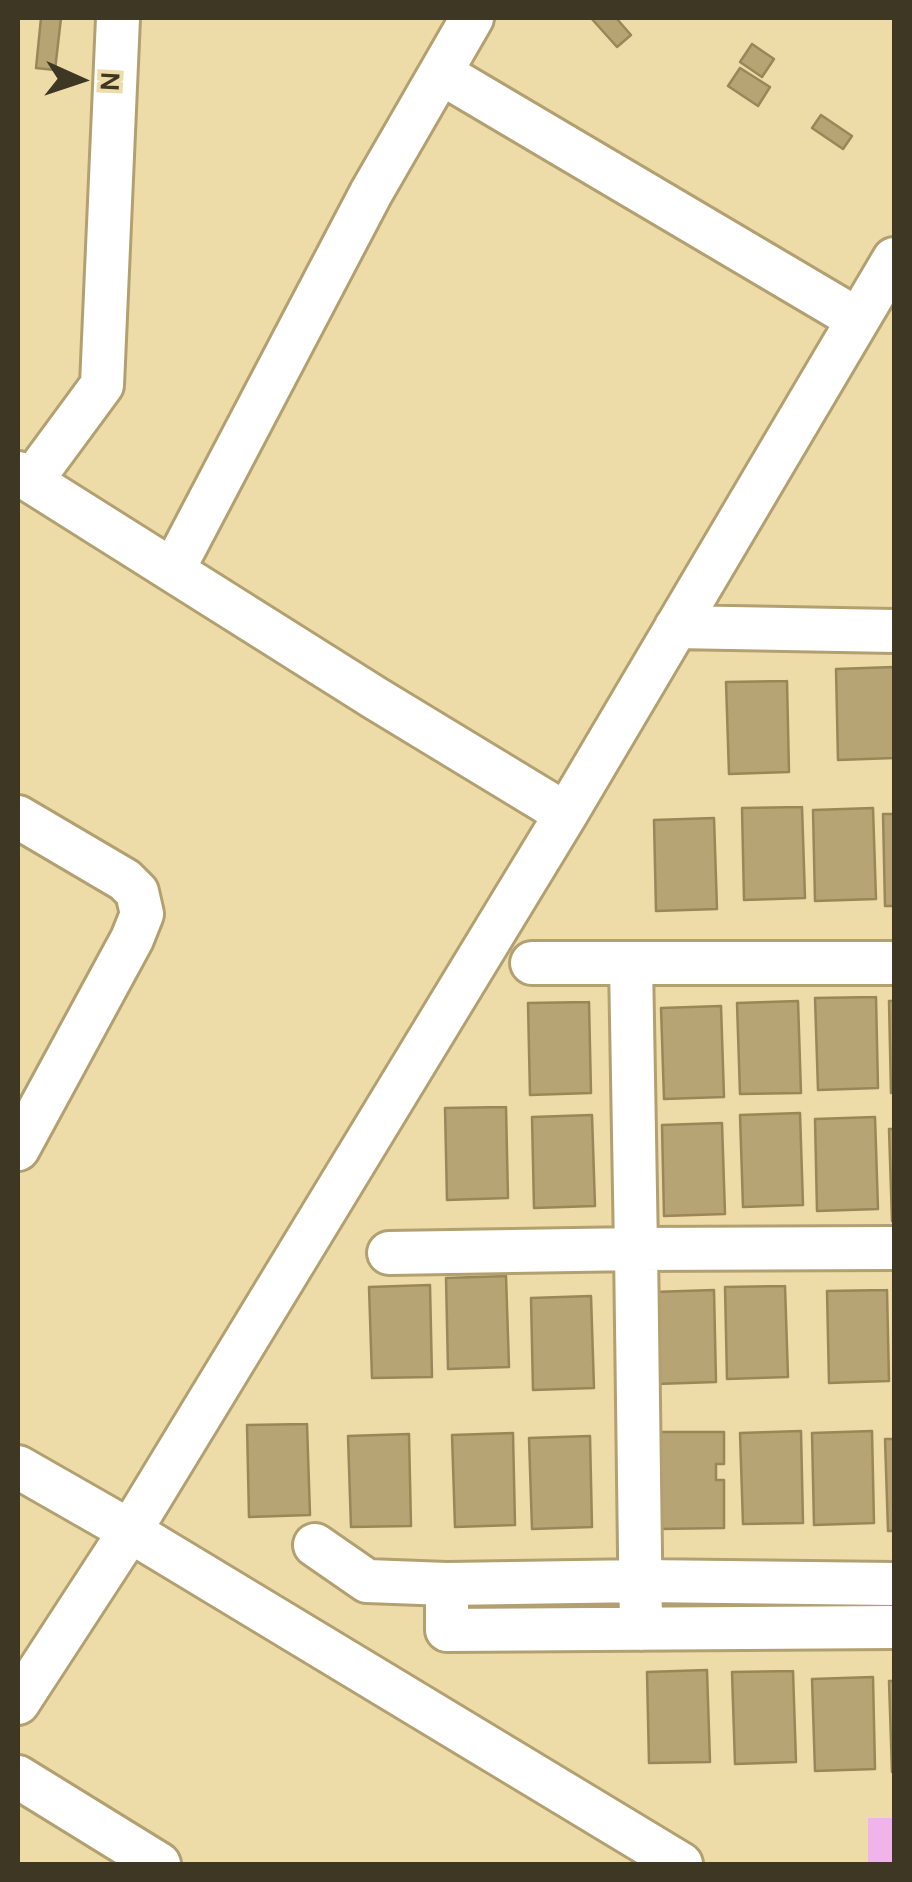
<!DOCTYPE html>
<style>
body{margin:0}
#map{position:relative;width:912px;height:1882px;overflow:hidden;background:#eddba8;font-family:Karla,sans-serif}
canvas{display:block}
.frame{position:absolute;inset:0;border:20px solid #3e3723;pointer-events:none}
.north{position:absolute;left:30px;top:30px;width:100px;height:100px;-webkit-text-stroke:8px #eddba8;paint-order:stroke;rotate:93deg;font-size:28px;font-weight:700;line-height:40px;text-align:center;color:#3e3723}
.north::after{content:'';display:block;margin:auto;width:35px;height:45px;background:#3e3723;clip-path:polygon(50% 0,100% 100%,50% 72%,0 100%)}
</style>
<div id="map">
<canvas width="912" height="1882"></canvas>
<div class="frame"></div>
<div class="north">N</div>
</div>
<script>
const ctx = document.querySelector('canvas').getContext('2d');
ctx.lineJoin = 'round';
function paint(path, color) { ctx.fillStyle = color; ctx.fill(path, 'evenodd'); }
const poly = rows => new Path2D(rows.map(r => 'M' + r).join(''));
function stroke(path, color, width, dash) { ctx.strokeStyle = color; ctx.lineWidth = width; ctx.lineCap = dash ? 'butt' : 'round'; ctx.setLineDash(dash || []); ctx.stroke(path); }
paint(poly([
 [868,1818,894,1818,894,1864,868,1864]
]), '#f1b4ea');
const building = poly([
 [41,18,61,18,55,70,36,68,41,18],
 [591,18,620,18,617,19,631,35,617,47,591,18],
 [752,44,774,59,762,77,740,62,752,44],
 [740,68,770,87,758,106,728,86,740,68],
 [821,115,852,136,843,149,812,128,821,115],
 [894,667,894,758,838,760,836,669,894,667],
 [787,681,789,772,729,774,726,682,787,681],
 [802,807,805,898,744,900,742,808,802,807],
 [873,808,876,899,815,901,813,810,873,808],
 [883,814,894,814,894,906,885,906,883,814],
 [714,818,717,909,656,911,654,820,714,818],
 [876,997,878,1088,818,1090,815,998,876,997],
 [798,1001,801,1093,740,1094,737,1003,798,1001],
 [889,1001,894,1001,894,1093,891,1093,889,1001],
 [589,1002,591,1093,530,1095,528,1003,589,1002],
 [721,1006,724,1097,664,1099,661,1008,721,1006],
 [506,1107,508,1198,447,1200,445,1108,506,1107],
 [800,1113,803,1205,743,1207,740,1115,800,1113],
 [592,1115,595,1206,534,1208,532,1117,592,1115],
 [875,1117,878,1209,817,1211,815,1119,875,1117],
 [722,1123,725,1214,664,1216,662,1125,722,1123],
 [889,1129,894,1129,894,1221,892,1221,889,1129],
 [506,1276,509,1367,448,1369,446,1278,506,1276],
 [430,1285,432,1377,372,1378,369,1287,430,1285],
 [785,1286,788,1377,727,1379,725,1287,785,1286],
 [714,1290,716,1382,656,1384,653,1292,714,1290],
 [887,1290,889,1381,829,1383,827,1291,887,1290],
 [591,1296,594,1388,533,1390,531,1298,591,1296],
 [307,1424,310,1515,249,1517,247,1425,307,1424],
 [801,1431,803,1523,743,1524,740,1433,801,1431],
 [872,1431,874,1523,814,1525,812,1433,872,1431],
 [659,1432,724,1432,724,1464,716,1464,716,1480,724,1480,724,1528,658,1529,659,1432],
 [513,1433,515,1525,455,1527,452,1435,513,1433],
 [409,1434,411,1526,351,1527,348,1436,409,1434],
 [590,1436,592,1527,532,1529,529,1438,590,1436],
 [885,1439,894,1439,894,1531,888,1531,885,1439],
 [707,1670,710,1762,649,1763,647,1672,707,1670],
 [793,1671,796,1762,735,1764,732,1672,793,1671],
 [873,1677,875,1769,815,1771,812,1679,873,1677],
 [889,1681,894,1681,894,1772,892,1772,889,1681]
]);
paint(building, '#b6a474');
stroke(building, '#988758', 2.5);
const minor = poly([
 [441,73,857,319],
 [18,473,375,698,566,814],
 [32,480,102,385,118,18],
 [173,570,371,193,472,18],
 [676,627,894,631],
 [18,817,125,880,137,892,142,914,132,939,18,1149],
 [532,963,631,963],
 [894,963,631,963,636,1249,894,1248],
 [389,1253,636,1249,641,1629],
 [18,1467,130,1531,681,1864],
 [315,1545,367,1581,447,1584,642,1581,894,1584],
 [447,1584,447,1630,894,1627],
 [18,1703,130,1531,304,1245,566,814,894,259],
 [18,1777,159,1864]
]);
stroke(minor, '#b2a070', 48);
stroke(minor, '#fff', 42);
</script>
